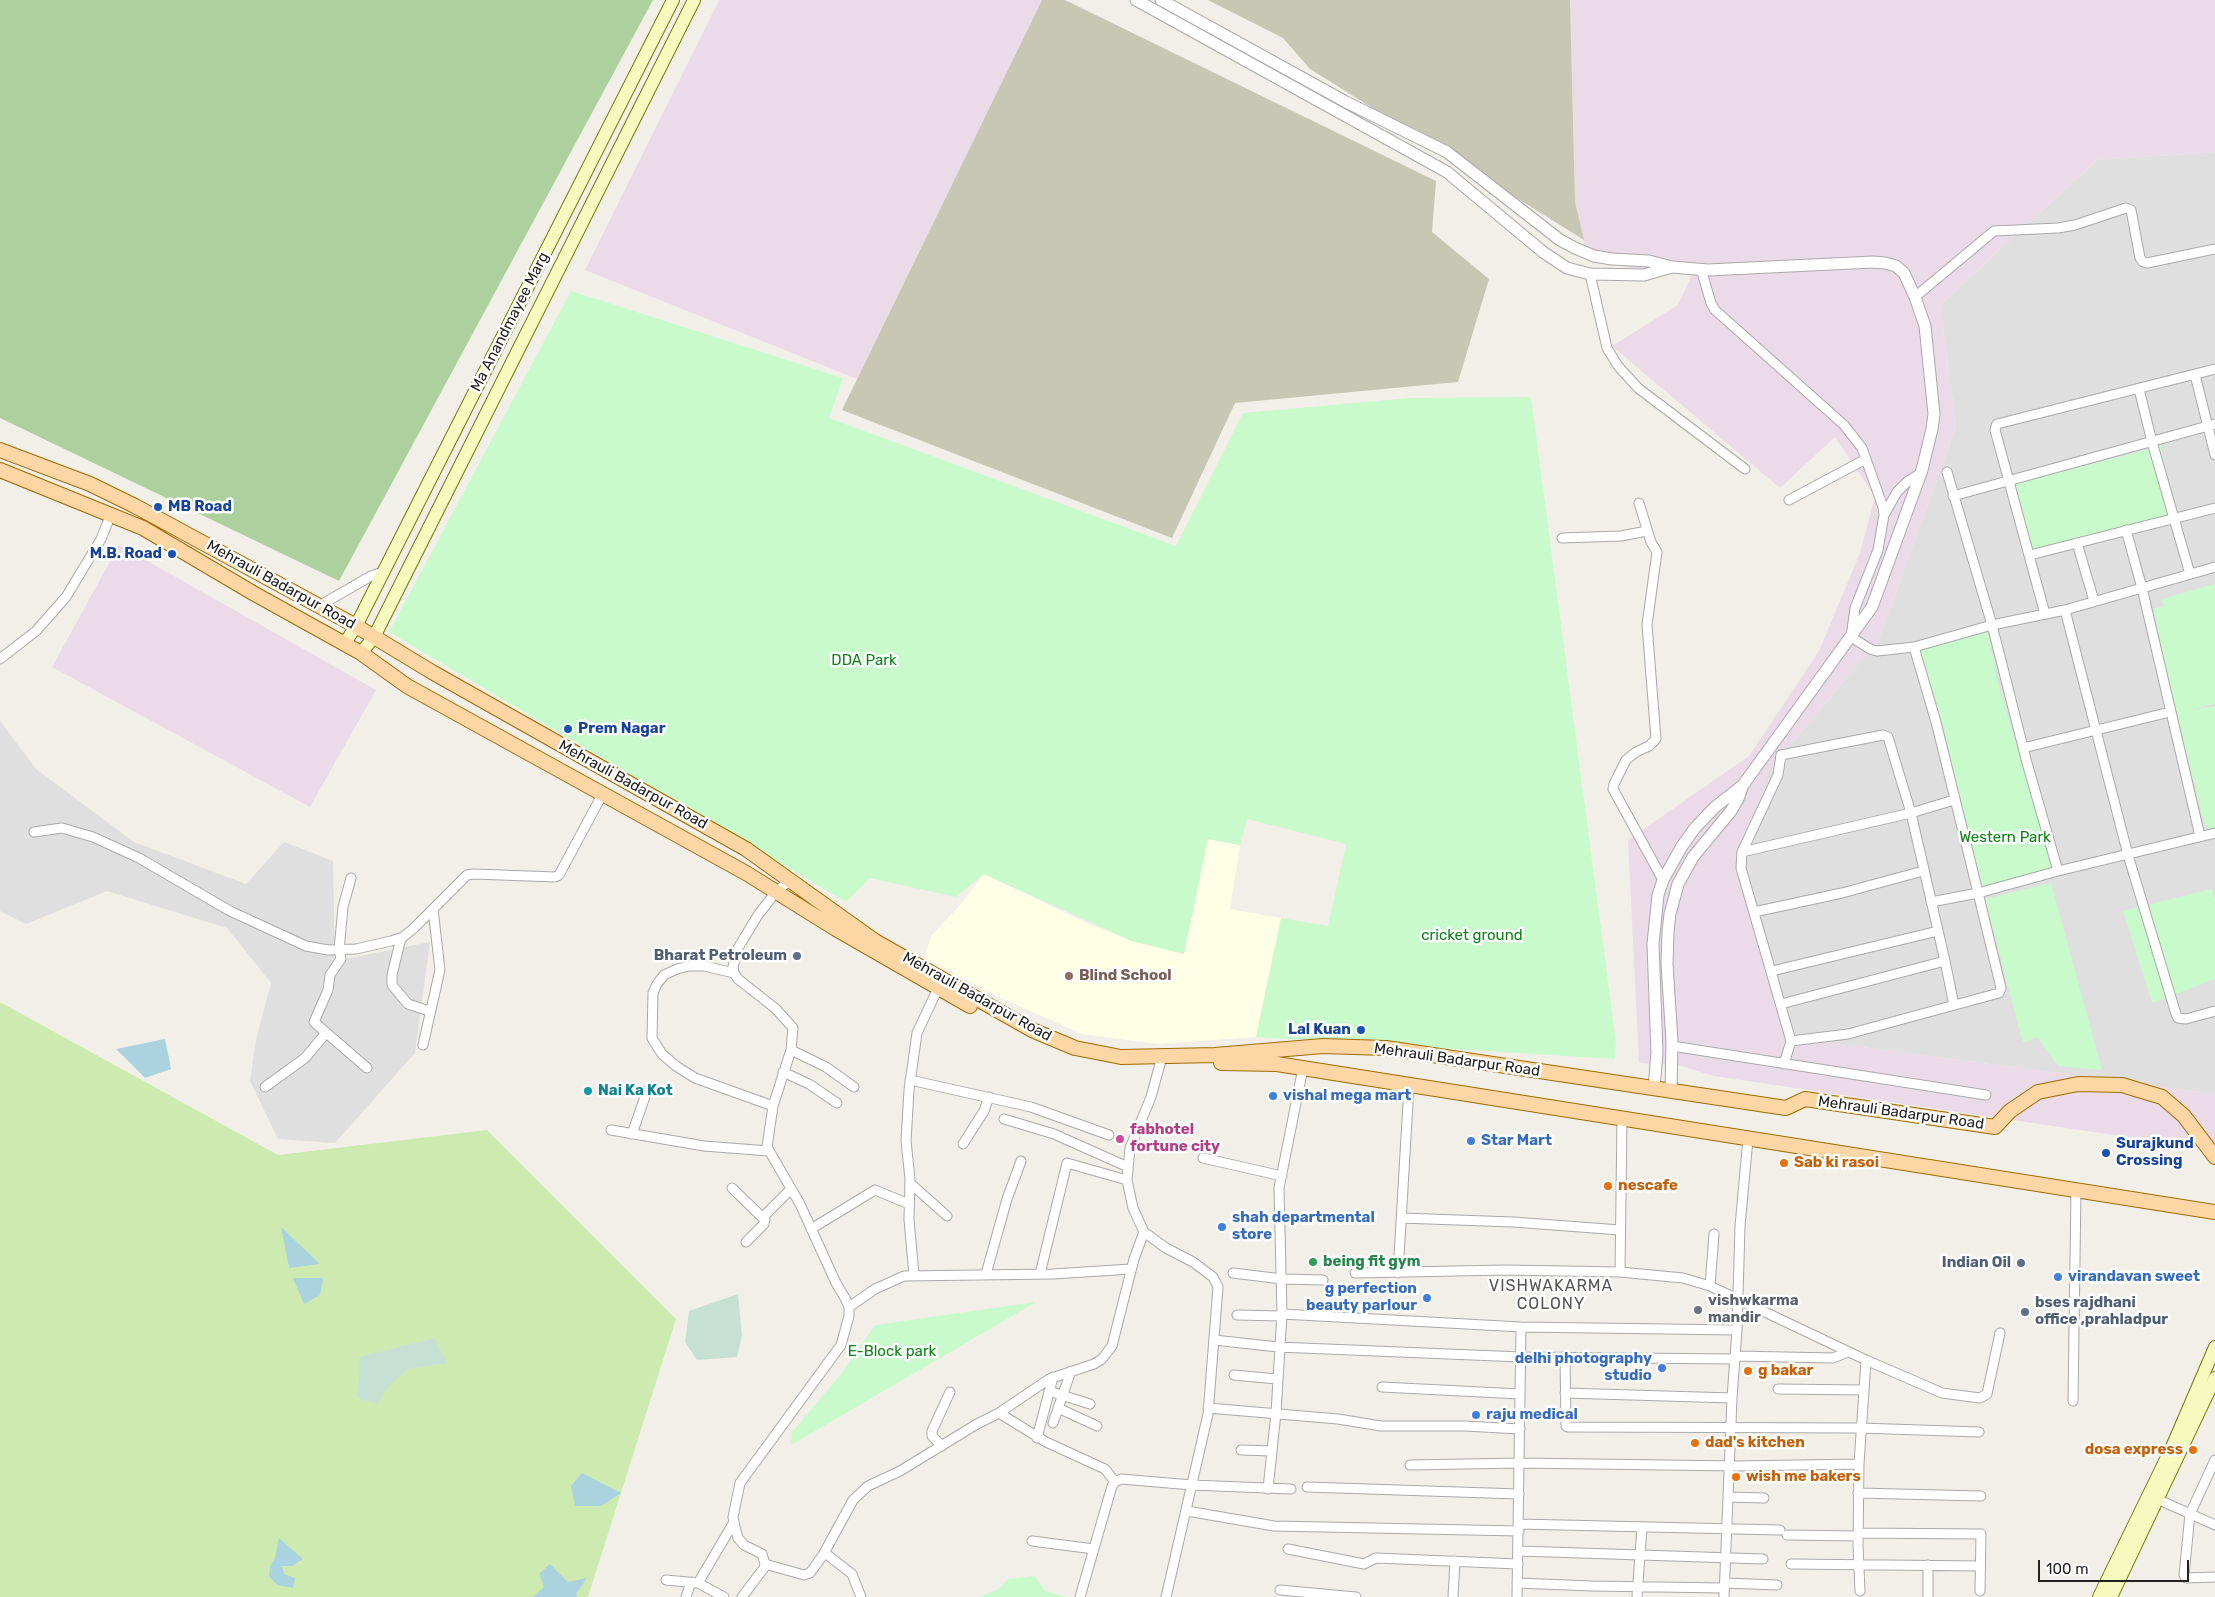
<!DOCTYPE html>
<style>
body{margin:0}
#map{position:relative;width:2215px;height:1597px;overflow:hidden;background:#f2efe9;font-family:Rubik,sans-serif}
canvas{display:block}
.scale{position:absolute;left:2038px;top:1560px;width:151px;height:22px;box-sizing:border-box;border:2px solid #222;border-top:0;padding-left:6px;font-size:15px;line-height:18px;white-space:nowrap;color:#222;-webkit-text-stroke:4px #fff;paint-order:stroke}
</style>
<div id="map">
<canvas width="2215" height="1597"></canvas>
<div class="scale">100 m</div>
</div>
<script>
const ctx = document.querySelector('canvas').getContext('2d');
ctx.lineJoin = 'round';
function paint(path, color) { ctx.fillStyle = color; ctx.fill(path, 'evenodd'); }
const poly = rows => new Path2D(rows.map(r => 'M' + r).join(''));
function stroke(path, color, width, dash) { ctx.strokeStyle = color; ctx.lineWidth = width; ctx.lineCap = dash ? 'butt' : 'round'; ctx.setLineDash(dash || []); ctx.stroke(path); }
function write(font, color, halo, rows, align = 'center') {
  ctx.font = font + ' Rubik,sans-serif'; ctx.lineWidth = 5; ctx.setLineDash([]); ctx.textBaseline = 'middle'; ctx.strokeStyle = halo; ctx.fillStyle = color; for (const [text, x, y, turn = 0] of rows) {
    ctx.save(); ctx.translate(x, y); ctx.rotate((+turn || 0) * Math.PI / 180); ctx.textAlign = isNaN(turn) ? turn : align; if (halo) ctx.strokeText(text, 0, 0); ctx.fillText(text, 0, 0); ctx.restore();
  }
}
paint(poly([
 [2215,152,2215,1094,1787,1037,1747,863,1767,773,1879,639,1956,427,1940,305,2097,160],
 [0,721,36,769,134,842,246,884,284,842,333,861,335,961,430,942,415,1053,335,1143,278,1139,250,1081,256,1040,271,983,227,928,107,891,26,924,0,911]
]), '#e0dfdf');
paint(poly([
 [719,0,1042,0,857,379,585,270],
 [1570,0,2215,0,2215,152,2097,160,1940,305,1956,427,1879,639,1767,773,1747,863,1787,1037,2215,1094,2215,1150,1714,1076,1678,1065,1639,1063,1628,840,1749,756,1819,651,1860,553,1875,497,1835,437,1780,488,1612,346,1678,305,1697,263,1639,270,1587,258,1575,202],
 [119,545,376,690,310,807,52,667]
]), '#ebdbe8');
paint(poly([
 [1208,839,1240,845,1230,909,1281,918,1256,1037,1158,1044,1082,1034,997,996,924,957,932,935,960,905,984,874,1089,924,1132,941,1184,954]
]), '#ffffe5');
paint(poly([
 [1042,0,1065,0,1436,181,1432,232,1489,279,1458,382,1235,403,1172,538,842,410],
 [1208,0,1570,0,1575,202,1584,240,1310,69,1283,38]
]), '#c7c7b4');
paint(poly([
 [0,1002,278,1155,487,1130,676,1319,588,1597,0,1597]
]), '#cdebb0');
paint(poly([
 [0,0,653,0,339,581,0,418]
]), '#add19e');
paint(poly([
 [738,1294,742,1336,737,1357,697,1360,685,1342,689,1311],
 [434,1338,447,1363,408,1369,388,1387,377,1404,357,1398,360,1357]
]), '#c6e0d4');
paint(poly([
 [571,291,843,378,829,418,1176,546,1243,413,1410,398,1531,397,1616,1043,1615,1059,1256,1037,1281,918,1328,926,1346,844,1247,819,1240,845,1208,839,1184,954,1132,941,984,874,956,897,870,878,846,902,389,632],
 [2161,446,2164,469,2178,520,2034,558,2014,484],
 [2215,584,2215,704,2190,710,2215,706,2215,827,2206,830,2176,713,2153,608,2164,607,2162,599],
 [1987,629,1999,687,2054,869,1979,889,1918,649],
 [2051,883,2102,1070,2058,1066,2037,1037,2023,1043,1985,899],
 [2211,889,2215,900,2215,979,2152,1003,2123,911],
 [1036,1302,791,1445,792,1432,842,1373,875,1325],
 [1035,1576,1045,1591,1066,1597,980,1597,999,1589,1008,1579]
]), '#c8facc');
paint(poly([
 [165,1039,171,1069,145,1078,116,1049],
 [281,1227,320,1264,289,1268],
 [293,1278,323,1278,320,1295,304,1304],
 [582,1473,621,1493,601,1506,575,1506,571,1486],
 [279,1538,303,1559,292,1566,282,1566,284,1574,295,1578,293,1588,277,1585,269,1576,270,1566,275,1558],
 [550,1564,568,1582,587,1578,576,1594,578,1597,533,1597,544,1587,539,1574]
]), '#aad3df');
const minor = poly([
 [1701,269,1711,303,1715,310,1844,425,1862,448,1883,507,1884,515,1878,550,1855,608,1851,637,1870,649,1877,651,1914,647],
 [1590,274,1607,348,1618,366,1638,388,1745,469],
 [1915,297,1994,231,2058,228,2075,225,2126,208,2131,210,2140,258,2143,262,2147,263,2215,249],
 [2195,375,2215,455],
 [2139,389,2152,442,2190,574],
 [1947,472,1992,625,2027,763,2058,871],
 [1953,496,2215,424],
 [1789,500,1866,459],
 [1639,503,1651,542,1657,552,1647,625,1656,739,1649,746,1636,752,1626,760,1614,784,1613,789,1663,880],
 [1884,515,1897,492,1908,481,1921,473],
 [2126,530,2142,588,2200,836],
 [1562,538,1621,536,1647,531],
 [2077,543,2094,601],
 [2030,555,2215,508],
 [319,606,371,576,383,572],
 [2065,610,2128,855,2176,1014,2178,1018,2186,1019,2215,1011],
 [2045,614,1995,430,1996,426,1997,424,2215,369],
 [0,659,36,631,66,597,101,539,111,514],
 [2023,748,2170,712],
 [34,832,62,828,93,837,139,858,230,911,306,946,328,950,356,949,391,941,403,937,414,928,467,875,474,874,555,877,559,875,602,795],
 [1742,852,1911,813,1954,800],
 [351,878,343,907,339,950,341,959,330,975,328,990,314,1022,367,1068],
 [1931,902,1978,893,2058,871,2215,833],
 [1754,912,1842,893,1923,871],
 [401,938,392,975,392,985,408,1004,429,1011],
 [1772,971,1938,931],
 [734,973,704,966,689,966,677,969,664,975,657,984,653,993,652,1038,662,1054,676,1066,695,1078,773,1106],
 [1781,1004,1945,961],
 [1954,1005,1945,961,1911,813,1888,737,1883,735,1781,755,1778,775,1742,852,1741,868,1791,1041,1848,1034,1999,993,2001,988,1974,876,1936,722,1914,647,1992,625,2065,610,2215,567],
 [423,1045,440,970,433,909],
 [1672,1046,1986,1095],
 [791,1050,826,1067,854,1087],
 [1160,1064,1151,1097,1130,1148,1127,1180,1133,1208,1144,1232,1166,1248,1193,1262,1213,1277,1218,1287,1208,1414,1166,1597],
 [1784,1064,1791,1041],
 [783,1072,809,1084,837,1103],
 [910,1080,1031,1107,1109,1135],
 [265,1087,305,1058,326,1033],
 [1004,1119,1054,1134,1128,1167],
 [611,1130,704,1146,769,1151],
 [632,1134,647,1091],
 [963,1144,984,1111,989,1097],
 [1203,1158,1282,1176],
 [910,1183,947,1216],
 [732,1188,765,1220],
 [1401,1218,1513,1222,1620,1230],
 [811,1229,875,1190,909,1204],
 [746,1242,764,1224,765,1215,791,1189],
 [1620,1272,1622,1119],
 [1233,1273,1282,1279,1323,1280],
 [1355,1273,1505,1270,1620,1272,1683,1278,1710,1286,1866,1360,1942,1393,1980,1398,1987,1394,2000,1333],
 [1398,1273,1409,1086],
 [986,1274,1007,1199,1021,1161],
 [1040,1274,1067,1163,1127,1180],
 [914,1275,909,1220,910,1179,906,1141,909,1090,917,1033,940,984],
 [1710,1286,1714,1234],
 [849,1307,875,1289,904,1276,1053,1274,1131,1269],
 [1282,1314,1521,1327,1737,1330],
 [1237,1315,1281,1316],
 [1214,1340,1278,1347,1521,1357,1734,1359],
 [1565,1356,1566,1426,1568,1427,1860,1428,1979,1432],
 [1735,1356,1833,1358,1848,1352],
 [1234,1375,1277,1379],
 [1382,1387,1520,1394],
 [1778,1389,1863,1390],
 [1049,1391,1090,1404],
 [1565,1393,1732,1398],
 [2073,1401,2076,1190],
 [1058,1408,1097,1426],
 [1208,1408,1338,1419,1381,1426,1465,1426,1520,1429],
 [999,1413,1046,1442,1105,1469,1115,1482],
 [1053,1423,1071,1371],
 [1037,1438,1053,1377],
 [942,1446,932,1436,932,1431,950,1392],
 [1241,1450,1272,1451],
 [2215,1460,2190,1514,2184,1575,2186,1578,2215,1577],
 [1410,1465,1520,1463,1736,1466,1859,1464],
 [1307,1487,1519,1494],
 [1268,1489,1276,1413,1282,1314,1279,1188,1303,1068],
 [1858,1493,1981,1496],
 [1728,1497,1764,1498],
 [2157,1499,2215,1525],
 [1187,1511,1274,1526,1519,1531],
 [1519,1524,1780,1530],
 [1858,1533,1981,1534,1980,1591],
 [1787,1535,1858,1536],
 [1032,1541,1094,1549],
 [1288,1549,1364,1564,1376,1558,1518,1564],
 [1519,1551,1763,1559],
 [825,1553,852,1574,861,1597],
 [765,1564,804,1575,810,1573,823,1555,853,1500,868,1486,900,1471,977,1424,999,1413,1049,1379,1094,1364,1102,1359,1112,1346,1134,1259,1144,1232],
 [1791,1564,1980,1566],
 [666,1580,698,1583,724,1597],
 [698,1583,734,1522],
 [1517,1583,1592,1586,1724,1588],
 [1725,1583,1777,1585],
 [1280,1590,1356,1597],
 [1860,1591,1858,1546,1859,1464,1866,1360],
 [686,1597,691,1582],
 [742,1597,764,1568,765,1564,762,1554,744,1545,738,1538,735,1527,733,1517,740,1483,841,1345,849,1316,849,1307,845,1298,836,1283,800,1204,767,1147,773,1106,791,1050,793,1028,776,1009,738,979,734,973,733,967,738,948,758,915,776,892,789,881],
 [1080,1597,1112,1486,1115,1482,1121,1479,1192,1485,1291,1489],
 [1453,1597,1455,1561],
 [1517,1597,1521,1327],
 [1637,1597,1642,1527],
 [1724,1597,1732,1398,1737,1330,1740,1226,1748,1139],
 [1928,1597,1928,1565]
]);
const tertiary = poly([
 [1136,0,1447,172,1543,252,1567,268,1590,274,1644,275,1672,267],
 [1161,0,1346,102,1447,152,1560,240,1575,248,1594,256,1612,259,1649,261,1672,267,1708,270,1873,262,1885,263,1896,266,1904,273,1915,297,1925,326,1934,414,1932,429,1922,470,1872,607,1743,785,1738,799,1731,811,1693,857,1678,884,1670,914,1668,932,1667,964,1672,1042,1671,1090],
 [1654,1088,1657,1053,1653,944,1658,895,1663,880,1682,846,1695,828,1715,807,1743,785]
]);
const secondary = poly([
 [345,643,356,626,673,0],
 [361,653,374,637,694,0],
 [2099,1597,2172,1447,2215,1347],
 [2111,1597,2215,1378]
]);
const primary = poly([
 [0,450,90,484,135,506,356,626,432,672,746,849,875,941,1032,1030,1075,1048,1121,1057,1215,1055,1323,1046,1386,1048,1786,1108,1805,1099,1995,1127,2010,1111,2038,1092,2078,1084,2122,1085,2162,1097,2184,1116,2215,1157],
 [0,470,143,528,253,593,361,653,407,686,746,873,836,929,970,1006],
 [1221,1063,1277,1064,2215,1212]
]);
stroke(minor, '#a9a9a9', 11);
stroke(tertiary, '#a9a9a9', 13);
stroke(secondary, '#707d05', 14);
stroke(primary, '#a06b00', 16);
stroke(minor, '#fff', 9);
stroke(tertiary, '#fff', 11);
stroke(secondary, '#f7fabf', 12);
stroke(primary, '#fcd6a4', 14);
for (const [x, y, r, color] of [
 [158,507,5,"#1a4fb4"],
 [172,554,5,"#1a4fb4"],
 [568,729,5,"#1a4fb4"],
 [797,956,5,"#5c6f8a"],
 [1069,976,5,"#8d6e63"],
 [1361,1030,5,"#1a4fb4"],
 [588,1091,5,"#0f9aa8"],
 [1273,1096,5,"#3f7fe0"],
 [1120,1139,5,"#d1479c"],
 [1471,1141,5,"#3f7fe0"],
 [2106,1153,5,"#1a4fb4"],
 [1784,1163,5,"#e8710a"],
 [1608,1186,5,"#e8710a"],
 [1222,1227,5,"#3f7fe0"],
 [1313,1262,5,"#2e9e5b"],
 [2021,1263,5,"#5c6f8a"],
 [2058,1277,5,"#3f7fe0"],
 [1427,1298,5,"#3f7fe0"],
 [1698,1310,5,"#6b7280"],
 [2025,1312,5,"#5c6f8a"],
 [1662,1368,5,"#3f7fe0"],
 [1748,1371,5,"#e8710a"],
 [1476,1415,5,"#3f7fe0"],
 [1695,1443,5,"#e8710a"],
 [2193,1450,5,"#e8710a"],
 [1736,1477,5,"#e8710a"]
]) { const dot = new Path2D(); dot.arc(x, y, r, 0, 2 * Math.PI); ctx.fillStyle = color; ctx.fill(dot); stroke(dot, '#fff', 2); }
write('15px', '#222', '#fff', [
 ["Ma Anandmayee Marg",510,322,-63],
 ["Mehrauli Badarpur Road",281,585,29],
 ["Mehrauli Badarpur Road",633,785,29],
 ["Mehrauli Badarpur Road",977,997,29],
 ["Mehrauli Badarpur Road",1457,1060,8],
 ["Mehrauli Badarpur Road",1901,1113,8]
]);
write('bold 15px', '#164399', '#fff', [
 ["MB Road",168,507],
 ["M.B. Road",162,554,"right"],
 ["Prem Nagar",578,729],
 ["Lal Kuan",1351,1030,"right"],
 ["Surajkund",2116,1144],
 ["Crossing",2116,1161]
], 'left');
write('15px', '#0c8416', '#fff', [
 ["DDA Park",864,661],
 ["Western Park",2005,838],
 ["cricket ground",1472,936],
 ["E-Block park",892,1352]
]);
write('bold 15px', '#4e5e75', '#fff', [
 ["Bharat Petroleum",787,956],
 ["Indian Oil",2011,1263],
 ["bses rajdhani",2035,1303,"left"],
 ["office ,prahladpur",2035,1320,"left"]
], 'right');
write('bold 15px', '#785e54', '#fff', [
 ["Blind School",1079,976]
], 'left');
write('bold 15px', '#0d838f', '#fff', [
 ["Nai Ka Kot",598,1091]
], 'left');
write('bold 15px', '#366cbe', '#fff', [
 ["vishal mega mart",1283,1096],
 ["Star Mart",1481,1141],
 ["shah departmental",1232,1218],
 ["store",1232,1235],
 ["virandavan sweet",2068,1277],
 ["g perfection",1417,1289,"right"],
 ["beauty parlour",1417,1306,"right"],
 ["delhi photography",1652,1359,"right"],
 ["studio",1652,1376,"right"],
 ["raju medical",1486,1415]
], 'left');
write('bold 15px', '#b23c85', '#fff', [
 ["fabhotel",1130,1130],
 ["fortune city",1130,1147]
], 'left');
write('bold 15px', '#c56008', '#fff', [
 ["Sab ki rasoi",1794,1163],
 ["nescafe",1618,1186],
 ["g bakar",1758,1371],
 ["dad's kitchen",1705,1443],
 ["dosa express",2183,1450,"right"],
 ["wish me bakers",1746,1477]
], 'left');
write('bold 15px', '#27864d', '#fff', [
 ["being fit gym",1323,1262]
], 'left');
write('bold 15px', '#5b616d', '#fff', [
 ["vishwkarma",1708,1301],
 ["mandir",1708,1318]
], 'left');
ctx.letterSpacing = '1px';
write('16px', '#555', '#fff', [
 ["VISHWAKARMA",1551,1286],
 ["COLONY",1551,1304]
]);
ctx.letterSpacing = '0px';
</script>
